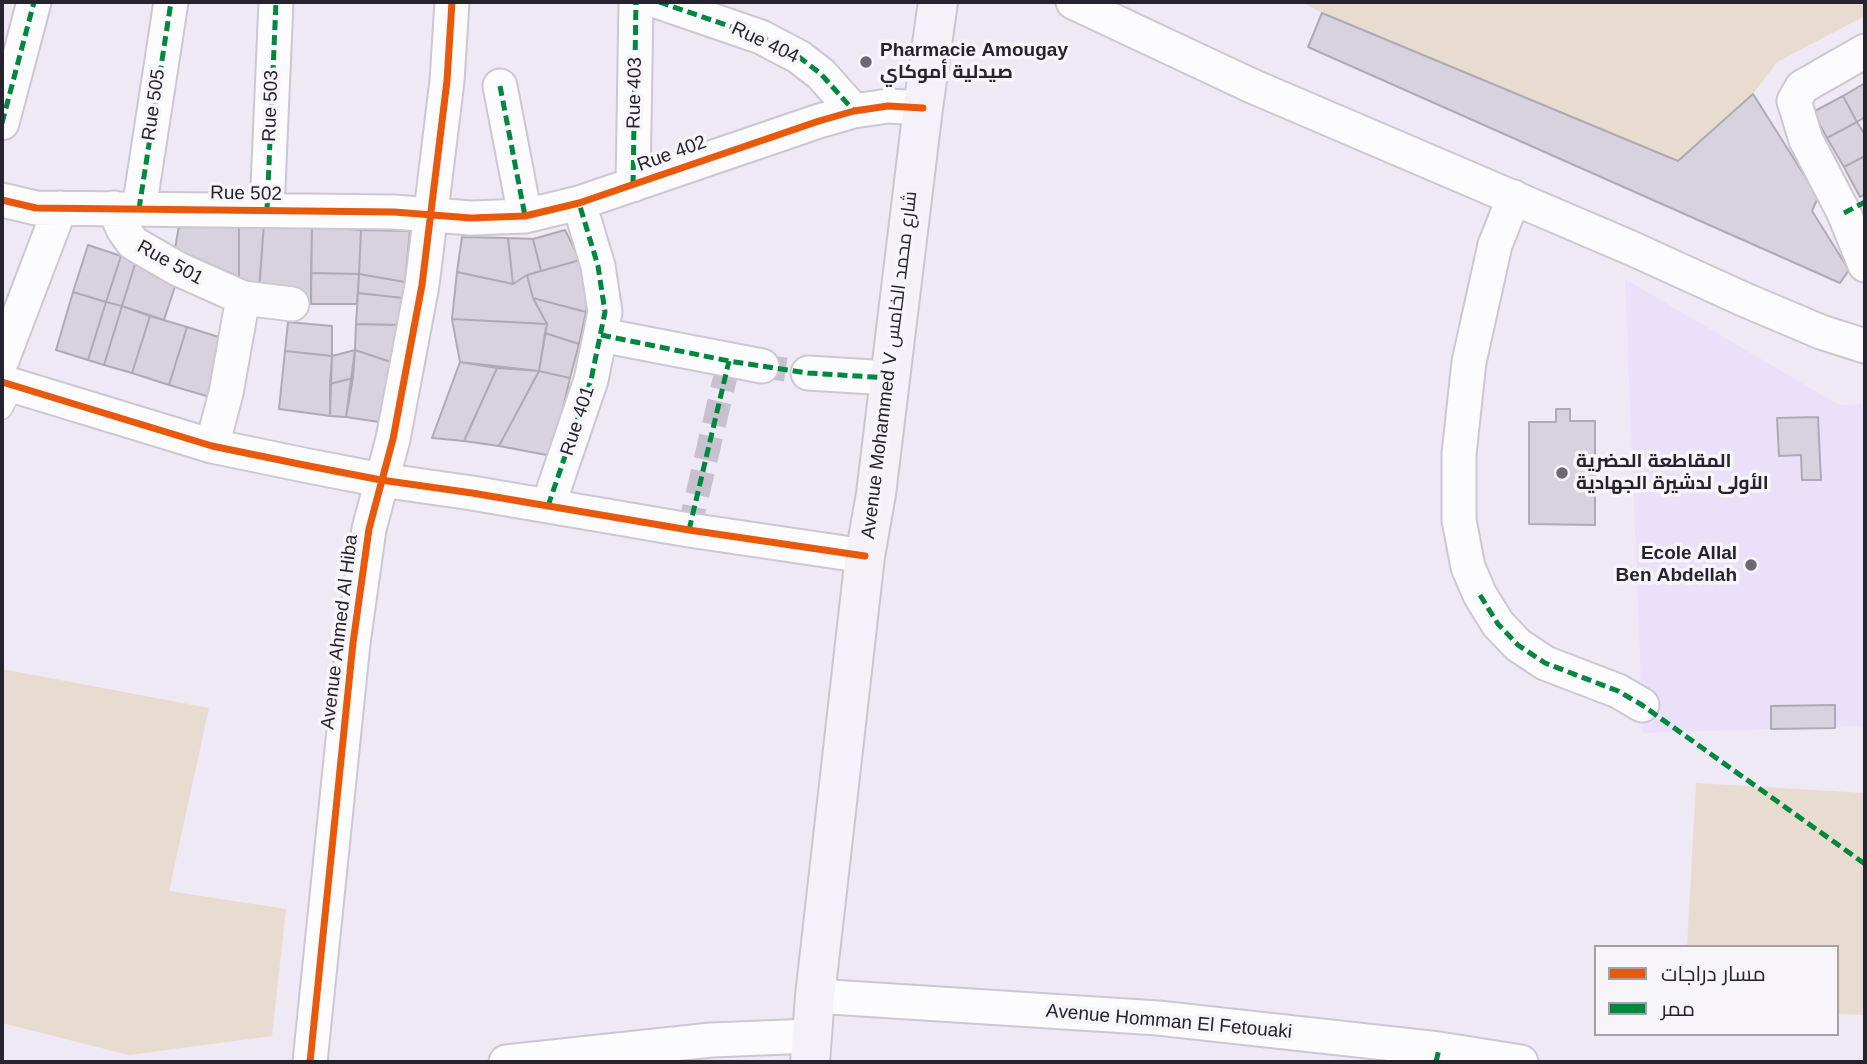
<!DOCTYPE html>
<meta charset="utf-8">
<style>
body{margin:0}
#map{position:relative;width:1867px;height:1064px;overflow:hidden;background:#eee9f5;font-family:Helvetica,Cairo,sans-serif}
canvas{display:block}
.frame{position:absolute;inset:0;border:4px solid #27232e;pointer-events:none}
.legend{position:absolute;left:1594px;top:945px;width:245px;height:91px;box-sizing:border-box;background:#f7f4fa;border:2px solid #a4a0a8;margin:0;padding:9px 12px;list-style:none;font-size:21px;color:#27232e}
.legend li{display:flex;align-items:center;gap:14px;height:35px}
.legend b{width:35px;border:2px solid #a4a0a8}
</style>
<div id="map">
<canvas width="1867" height="1064"></canvas>
<div class="frame"></div>
<ul class="legend">
<li><b style="height:9px;background:#e8590c"></b>مسار دراجات</li>
<li><b style="height:9px;background:#00873e"></b>ممر</li>
</ul>
</div>
<script>
const ctx = document.querySelector('canvas').getContext('2d');
ctx.lineJoin = 'round';
function paint(path, color) { ctx.fillStyle = color; ctx.fill(path, 'evenodd'); }
const poly = rows => new Path2D(rows.map(r => 'M' + r).join(''));
function stroke(path, color, width, dash) { ctx.strokeStyle = color; ctx.lineWidth = width; ctx.lineCap = dash ? 'butt' : 'round'; ctx.setLineDash(dash || []); ctx.stroke(path); }
function write(font, color, halo, rows, align = 'center') {
  ctx.font = font + ' Helvetica,Cairo,sans-serif'; ctx.lineWidth = 7; ctx.setLineDash([]); ctx.textBaseline = 'middle'; ctx.strokeStyle = halo; ctx.fillStyle = color; for (const [text, x, y, turn = 0] of rows) {
    ctx.save(); ctx.translate(x, y); ctx.rotate((+turn || 0) * Math.PI / 180); ctx.textAlign = isNaN(turn) ? turn : align; if (halo) ctx.strokeText(text, 0, 0); ctx.fillText(text, 0, 0); ctx.restore();
  }
}
paint(poly([
 [1625,279,1839,405,1865,404,1865,726,1643,733]
]), '#ebe0fa');
paint(poly([
 [1302,2,1865,2,1865,16,1777,62,1753,94,1678,161,1322,13],
 [2,669,209,708,169,891,286,909,272,1036,129,1055,2,1023],
 [1696,783,1865,793,1865,1015,1837,1014,1837,947,1687,947]
]), '#e8dcd0');
const building = poly([
 [1322,13,1678,161,1753,94,1818,197,1812,211,1849,270,1840,283,1308,47,1322,13],
 [1865,83,1865,117,1857,122,1843,96,1865,83],
 [1843,96,1857,122,1827,138,1813,112,1843,96],
 [1857,122,1865,135,1865,156,1844,167,1827,138,1857,122],
 [1865,156,1865,194,1860,197,1844,167,1865,156],
 [180,220,239,220,239,277,175,249,180,220],
 [239,220,264,223,259,290,239,277,239,220],
 [264,223,312,227,311,304,259,290,264,223],
 [312,227,361,230,359,274,311,273,312,227],
 [361,230,410,231,405,282,359,274,361,230],
 [565,230,580,260,541,271,533,239,565,230],
 [462,237,508,238,513,284,457,272,462,237],
 [508,238,533,239,541,271,527,275,513,284,508,238],
 [88,245,121,256,106,302,73,292,88,245],
 [121,256,136,261,122,306,106,302,121,256],
 [580,260,589,288,586,312,533,298,527,275,580,260],
 [136,261,179,274,164,320,122,306,136,261],
 [457,272,513,284,527,275,533,298,547,324,452,319,457,272],
 [311,273,359,274,357,304,311,304,311,273],
 [359,274,405,282,403,298,358,293,359,274],
 [73,292,106,302,88,360,56,350,73,292],
 [358,293,403,298,398,325,356,324,358,293],
 [533,298,586,312,579,344,545,333,547,324,533,298],
 [106,302,122,306,104,365,88,360,106,302],
 [122,306,150,316,132,373,104,365,122,306],
 [150,316,187,327,169,385,132,373,150,316],
 [452,319,547,324,539,371,460,362,452,319],
 [288,322,332,326,332,356,285,351,288,322],
 [356,324,398,325,391,362,355,350,356,324],
 [187,327,228,340,210,397,169,385,187,327],
 [545,333,579,344,570,378,539,371,545,333],
 [355,350,353,378,330,384,332,356,355,350],
 [355,350,391,362,379,422,346,417,355,350],
 [285,351,332,356,330,416,279,409,285,351],
 [460,362,497,368,464,441,432,438,460,362],
 [497,368,539,371,499,446,464,441,497,368],
 [539,371,570,378,552,456,499,446,539,371],
 [353,378,346,417,330,416,330,384,353,378],
 [1556,409,1570,409,1570,421,1595,421,1595,525,1529,524,1529,422,1556,422,1556,409],
 [1818,417,1821,480,1802,480,1801,455,1779,456,1777,418,1818,417],
 [1835,705,1835,728,1771,729,1771,706,1835,705]
]);
paint(building, '#d7d2dd');
stroke(building, '#aeaab4', 2);
stroke(poly([
 [762,366,808,373],
 [689,530,729,361]
]), '#c6c1cd', 24, [24, 12]);
const service = poly([
 [2,410,15,387]
]);
const minor = poly([
 [659,2,761,37,799,57,821,74,854,111],
 [1073,2,1252,86,1631,248,1743,299,1821,332,1865,346],
 [1865,51,1802,87,1794,101,1806,140,1844,213,1865,265],
 [500,86,525,216],
 [2,123,34,2],
 [633,185,636,2],
 [1514,197,1495,245,1469,362,1459,454,1459,520,1468,567,1480,595,1498,624,1518,645,1545,663,1618,691,1642,705],
 [2,200,36,208,394,212,471,218,525,216,579,203,819,121,854,111,888,106,923,108],
 [114,208,123,229,133,243,178,269,243,298,292,304],
 [139,209,171,2],
 [267,210,276,2],
 [601,335,762,366],
 [2,360,60,208],
 [808,373,889,378],
 [2,382,212,446,304,465,381,480,472,493,689,530,865,556],
 [212,446,226,393,243,298],
 [548,506,591,380,605,312,598,266,579,203],
 [815,996,1158,1018,1439,1049,1521,1062],
 [310,1062,353,643,369,529,393,439,422,285,447,81,452,2],
 [506,1062,711,1040,812,1036]
]);
const primary = poly([
 [810,1062,815,996,865,556,876,494,923,108,938,2]
]);
stroke(service, '#ccc7d2', 21);
stroke(minor, '#ccc7d2', 37);
stroke(primary, '#c9c7cd', 42);
stroke(service, '#fcfcfe', 18);
stroke(minor, '#fcfcfe', 33);
stroke(primary, '#f4f2f8', 38);
stroke(poly([
 [659,2,761,37,799,57,821,74,854,111],
 [500,86,525,216],
 [2,123,34,2],
 [633,185,636,2],
 [139,209,171,2],
 [267,210,276,2],
 [1844,213,1865,202],
 [601,335,729,361,808,373,889,378],
 [548,506,591,380,605,312,598,266,579,203],
 [689,530,729,361],
 [1480,595,1498,624,1518,645,1545,663,1618,691,1642,705,1865,864],
 [1436,1062,1439,1049]
]), '#00873e', 5, [10, 5]);
stroke(poly([
 [2,200,36,208,394,212,471,218,525,216,579,203,819,121,854,111,888,106,923,108],
 [2,382,212,446,304,465,381,480,472,493,689,530,865,556],
 [310,1062,353,643,369,529,393,439,422,285,447,81,452,2]
]), '#e8590c', 7);
for (const [x, y, r, color] of [
 [866,62,7,"#6d6874"],
 [1562,473,7,"#6d6874"],
 [1751,565,7,"#6d6874"]
]) { const dot = new Path2D(); dot.arc(x, y, r, 0, 2 * Math.PI); ctx.fillStyle = color; ctx.fill(dot); stroke(dot, '#f7f4fa', 2.5); }
write('19px', '#27232e', '#f7f4fa', [
 ["Rue 404",765,43,25],
 ["Rue 403",635,93,-89],
 ["Rue 505",154,105,-82],
 ["Rue 503",271,106,-88],
 ["Rue 402",672,154,-20],
 ["Rue 502",246,194,1],
 ["Rue 501",170,263,29],
 ["Avenue Mohammed V شارع محمد الخامس",890,365,-83],
 ["Rue 401",578,421,-72],
 ["Avenue Ahmed Al Hiba",340,632,-83],
 ["Avenue Homman El Fetouaki",1169,1022,5]
]);
write('bold 19px', '#27232e', '#f7f4fa', [
 ["Pharmacie Amougay",880,51],
 ["صيدلية أموكاي",880,73],
 ["المقاطعة الحضرية",1576,462],
 ["الأولى لدشيرة الجهادية",1576,484],
 ["Ecole Allal",1737,554,"right"],
 ["Ben Abdellah",1737,576,"right"]
], 'left');
</script>
